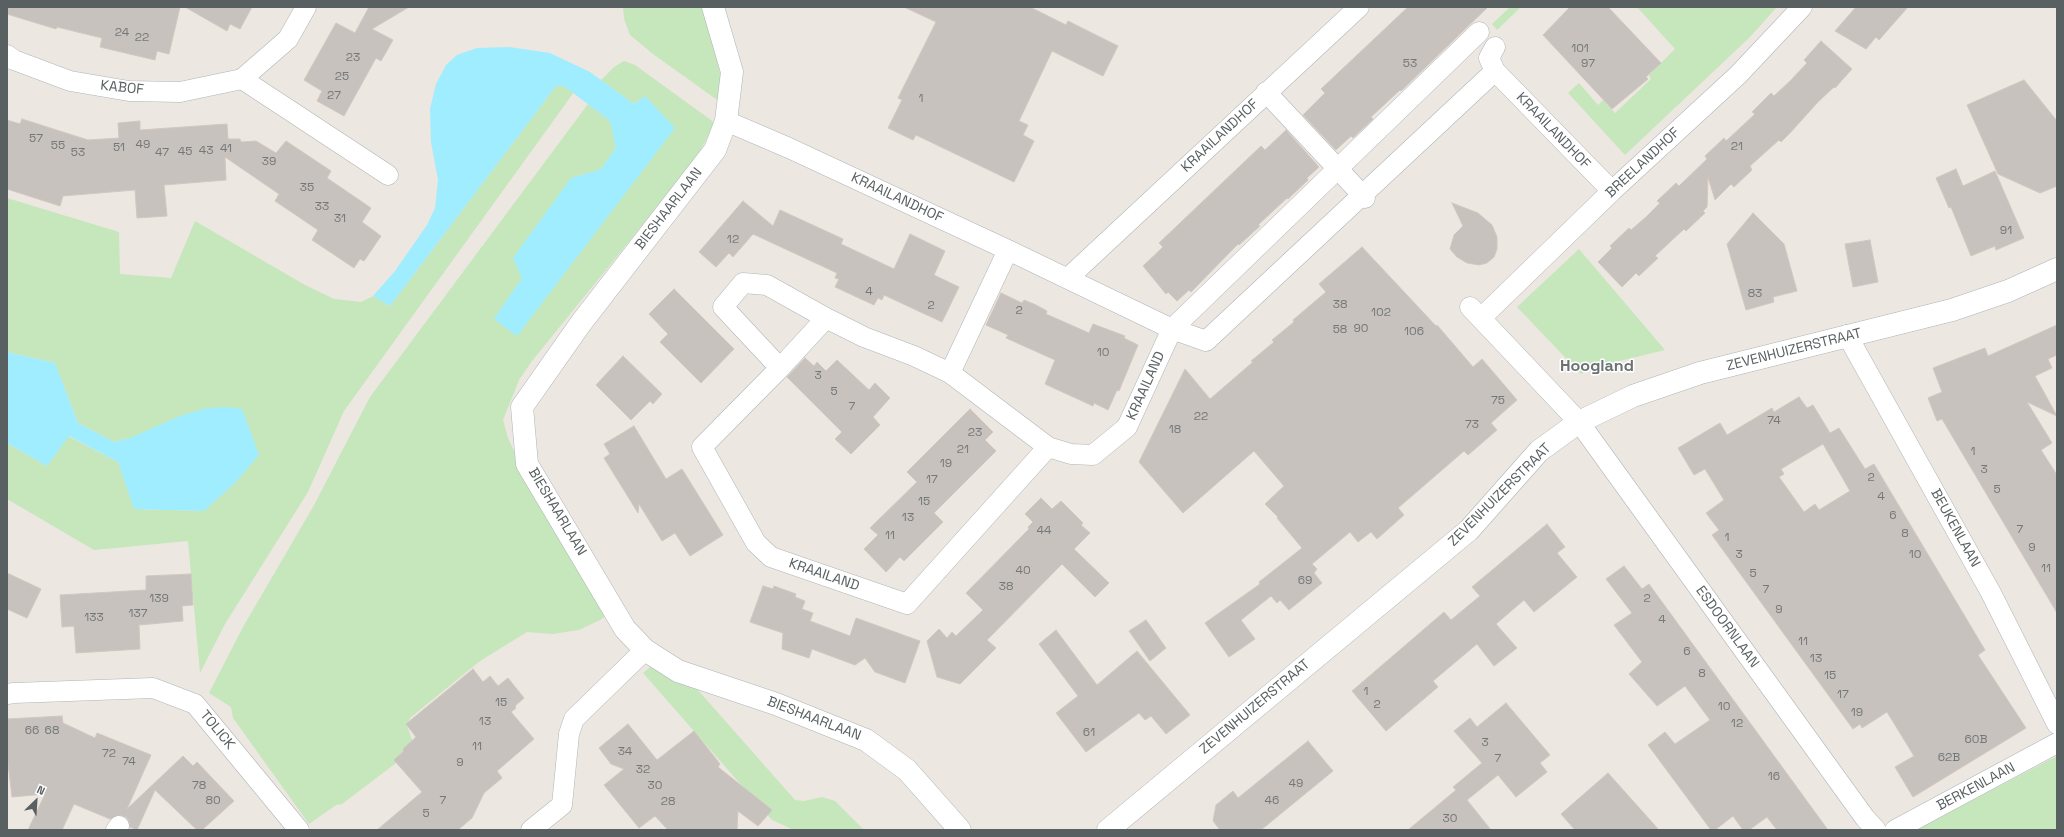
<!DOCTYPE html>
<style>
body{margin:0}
#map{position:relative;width:2064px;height:837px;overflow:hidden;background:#ede7e1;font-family:"Space Grotesk",sans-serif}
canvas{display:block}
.frame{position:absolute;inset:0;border:8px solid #596062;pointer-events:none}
.north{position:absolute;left:16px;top:781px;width:40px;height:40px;-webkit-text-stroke:3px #fff;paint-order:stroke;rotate:25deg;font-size:11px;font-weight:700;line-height:16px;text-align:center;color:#596062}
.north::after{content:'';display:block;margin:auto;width:14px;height:18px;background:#596062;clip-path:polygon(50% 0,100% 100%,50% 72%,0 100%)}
</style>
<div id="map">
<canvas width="2064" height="837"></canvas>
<div class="frame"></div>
<div class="north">N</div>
</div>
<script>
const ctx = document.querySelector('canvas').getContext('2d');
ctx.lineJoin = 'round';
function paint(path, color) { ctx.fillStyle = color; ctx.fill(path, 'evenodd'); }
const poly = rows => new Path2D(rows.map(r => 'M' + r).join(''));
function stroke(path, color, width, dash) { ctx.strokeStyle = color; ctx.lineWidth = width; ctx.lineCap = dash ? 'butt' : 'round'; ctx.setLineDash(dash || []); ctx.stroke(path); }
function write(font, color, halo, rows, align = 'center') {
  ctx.font = font + ' "Space Grotesk",sans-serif'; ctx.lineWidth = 3; ctx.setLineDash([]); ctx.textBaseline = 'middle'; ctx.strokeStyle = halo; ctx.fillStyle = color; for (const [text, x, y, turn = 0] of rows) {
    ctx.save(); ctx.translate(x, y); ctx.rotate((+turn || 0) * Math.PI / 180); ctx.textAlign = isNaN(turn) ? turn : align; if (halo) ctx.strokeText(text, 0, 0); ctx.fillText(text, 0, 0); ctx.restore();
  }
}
paint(poly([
 [623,7,704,7,721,77,720,102,653,54,630,35,624,19],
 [1510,7,1521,7,1497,30,1492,24],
 [1637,7,1777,7,1750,37,1625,155,1568,93,1579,83,1598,105,1603,100,1615,113,1651,79,1649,75,1675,49],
 [624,61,635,65,715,123,699,153,670,191,532,361,519,380,503,420,508,438,540,507,608,612,602,619,579,630,552,634,527,632,480,661,410,718,407,725,412,740,412,751,342,804,336,805,309,824,233,718,231,707,209,693,243,627,313,507,370,397,588,104,611,121,616,148,601,169,571,178,522,278,495,319,517,336,645,96,634,104,601,80,614,67],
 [556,86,564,86,574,92,344,411,308,492,225,624,200,673,188,541,94,550,7,499,7,443,47,466,68,436,118,462,135,509,204,511,130,438,114,442,78,423,55,363,7,352,7,198,119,232,120,274,171,278,195,221,305,285,334,299,361,302,373,296,390,306],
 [1579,249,1665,350,1603,365,1581,374,1517,307],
 [651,666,690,681,795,800,804,801,822,797,835,801,864,830,794,830,772,820,643,673],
 [2057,756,2057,830,1918,830,1921,827]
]), '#c6e6bc');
paint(poly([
 [509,47,550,53,590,72,634,104,645,96,675,128,517,336,494,319,522,278,513,258,571,178,601,169,616,148,610,121,564,86,556,86,390,306,373,296,395,271,427,225,435,208,438,180,431,142,430,109,436,84,446,65,457,55,477,48],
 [7,352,55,363,78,423,114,442,130,438,180,416,207,408,226,407,242,409,259,455,235,483,204,511,134,509,118,462,69,436,47,466,7,443]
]), '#9fedff');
const building = poly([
 [7,7,180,7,169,54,157,51,155,60,100,47,102,38,57,27,56,29,7,14,7,7],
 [185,7,252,7,240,29,230,24,227,31,185,7],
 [369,7,409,7,372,29,393,40,381,61,376,58,344,116,317,101,322,91,304,80,336,23,355,33,369,7],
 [904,7,1030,7,1066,25,1068,21,1118,46,1103,76,1052,51,1019,121,1028,125,1023,135,1034,141,1014,182,916,135,913,140,888,128,902,100,898,98,936,22,904,7],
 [1408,7,1488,7,1401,91,1400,90,1371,117,1373,119,1356,135,1353,138,1351,136,1336,150,1303,115,1325,93,1321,89,1408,7],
 [1570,7,1608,7,1661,63,1646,77,1648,79,1612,109,1543,35,1570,7],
 [1856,7,1908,7,1879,40,1876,37,1866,49,1835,31,1856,7],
 [1821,41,1852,69,1835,88,1834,87,1818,102,1790,133,1781,142,1779,140,1750,166,1752,170,1734,187,1731,184,1715,200,1708,177,1707,207,1703,211,1705,213,1686,231,1684,229,1655,256,1658,258,1639,276,1636,273,1622,287,1598,262,1612,248,1610,246,1629,228,1631,230,1646,217,1660,203,1657,201,1676,183,1679,186,1707,159,1705,156,1724,138,1726,141,1755,114,1752,112,1771,93,1774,96,1791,80,1807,63,1804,60,1821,41],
 [2024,80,2057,121,2057,186,2040,193,1998,174,1967,105,2024,80],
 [22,119,88,140,119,138,118,123,140,121,140,130,227,124,228,139,240,139,241,142,256,141,276,153,286,141,331,171,327,178,371,208,362,222,381,236,364,261,360,259,354,268,312,240,318,230,275,201,279,194,225,157,226,180,164,185,167,216,137,218,135,190,63,196,60,206,7,189,7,120,20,124,22,119],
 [1286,130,1319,167,1307,178,1308,180,1288,199,1287,198,1258,225,1260,226,1239,245,1238,244,1191,292,1189,290,1177,301,1168,292,1166,294,1143,266,1163,247,1159,243,1261,146,1265,150,1286,130],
 [1956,169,1963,186,1995,171,2024,238,1996,250,1995,246,1971,256,1951,207,1949,208,1936,178,1956,169],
 [743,201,773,226,780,210,843,239,841,244,894,269,910,234,945,251,934,275,959,287,942,322,884,295,882,300,878,298,874,305,835,287,839,279,835,278,837,273,753,234,733,257,729,253,716,267,699,252,743,201],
 [1452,203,1478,213,1492,225,1497,237,1497,249,1494,257,1487,263,1479,265,1467,263,1457,257,1450,249,1454,235,1463,226,1452,203],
 [1753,213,1784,244,1797,291,1773,297,1774,302,1746,310,1727,244,1753,213],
 [1870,240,1878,282,1853,287,1845,244,1870,240],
 [1362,247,1436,326,1437,325,1473,367,1482,359,1517,400,1491,423,1497,430,1468,455,1464,451,1398,508,1404,515,1377,539,1371,532,1358,542,1350,532,1312,564,1317,569,1314,573,1322,583,1289,610,1280,600,1277,603,1271,596,1241,620,1255,639,1229,657,1205,623,1260,584,1259,582,1302,548,1277,518,1278,517,1265,504,1284,486,1254,451,1183,513,1139,462,1185,369,1210,399,1253,362,1251,361,1274,342,1272,340,1294,322,1293,320,1326,292,1319,284,1362,247],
 [674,289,734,349,701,383,660,342,668,334,649,314,674,289],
 [1001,293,1022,303,1024,300,1036,305,1047,311,1046,314,1089,333,1093,324,1125,336,1124,338,1138,345,1119,391,1117,390,1108,410,1094,403,1093,406,1045,384,1055,360,1006,338,1008,335,986,325,1001,293],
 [2057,325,2057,355,2048,359,2052,368,2035,376,2057,416,2027,402,2052,443,2041,450,2057,475,2057,613,1942,419,1937,421,1928,398,1942,392,1933,368,1985,348,1988,356,2057,325],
 [623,356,662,394,653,404,650,401,631,420,596,385,623,356],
 [805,358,814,366,817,362,826,371,837,360,869,390,875,383,890,398,873,417,880,425,851,454,835,439,842,432,787,377,805,358],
 [1799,397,1807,408,1813,405,1830,433,1839,428,1865,469,1874,464,1985,650,1978,655,2026,728,1913,797,1895,767,1914,756,1887,712,1862,728,1860,724,1853,729,1712,535,1719,530,1706,513,1724,500,1705,469,1694,475,1678,448,1720,423,1727,435,1772,408,1774,412,1799,397],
 [1823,444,1850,491,1819,510,1815,504,1804,512,1779,477,1784,474,1781,469,1823,444],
 [970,409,993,432,985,440,996,451,934,513,943,522,904,561,900,557,886,572,864,549,878,535,870,528,917,482,907,472,970,409],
 [634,426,666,479,682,469,723,535,690,556,675,533,662,541,639,504,638,513,604,458,610,454,604,444,634,426],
 [1041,498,1052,509,1061,501,1083,523,1081,525,1090,533,1074,549,1109,583,1095,597,1062,564,987,640,996,648,960,684,937,677,927,641,939,629,947,638,952,632,956,636,983,610,966,593,1029,529,1028,527,1033,522,1025,514,1041,498],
 [1547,524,1565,547,1557,553,1577,577,1534,612,1524,600,1496,624,1517,648,1494,666,1477,644,1433,681,1438,687,1386,731,1352,691,1444,612,1451,620,1480,596,1472,587,1547,524],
 [1624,566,1642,589,1649,584,1828,830,1777,830,1767,817,1749,830,1743,830,1733,816,1715,830,1711,830,1648,745,1665,732,1675,744,1710,720,1685,686,1657,706,1629,674,1642,662,1614,625,1632,613,1606,579,1624,566],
 [7,573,41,589,27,618,7,609,7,573],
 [191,574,193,605,182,606,183,621,139,625,140,649,76,653,74,626,62,627,60,595,146,590,146,576,191,574],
 [763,586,773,589,774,586,796,594,795,597,805,601,802,609,813,613,810,621,850,636,856,618,920,641,905,683,875,672,865,658,855,665,812,649,809,658,782,649,783,633,750,622,763,586],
 [1146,620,1166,648,1150,661,1129,631,1146,620],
 [1056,630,1097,685,1137,651,1190,715,1166,734,1151,716,1145,720,1139,713,1086,752,1056,713,1078,696,1039,644,1056,630],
 [473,669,483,682,490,676,498,686,508,678,524,698,515,706,516,708,511,712,534,739,497,771,502,778,484,793,472,818,458,830,377,830,422,792,394,760,404,751,403,749,416,737,406,724,473,669],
 [1506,703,1550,755,1540,763,1547,772,1516,797,1498,775,1467,800,1491,830,1408,830,1456,790,1453,787,1482,763,1454,731,1470,718,1477,727,1506,703],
 [62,716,63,723,95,738,97,733,151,755,127,809,183,756,193,766,197,762,234,801,202,830,197,830,155,790,137,830,130,827,129,821,126,817,120,815,110,819,74,804,62,830,28,830,45,794,12,797,7,755,7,719,62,716],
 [628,724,657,760,694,731,720,764,718,767,772,810,758,826,738,811,737,830,668,830,655,816,639,828,604,785,624,769,611,764,599,748,628,724],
 [1308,741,1333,771,1261,830,1220,830,1213,821,1216,805,1233,791,1238,798,1308,741],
 [1608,773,1659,830,1575,830,1561,814,1608,773]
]);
paint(building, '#c8c2be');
stroke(building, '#d2c7bf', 1);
const street = poly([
 [7,55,14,60,70,81,129,91,180,92,242,79,288,39,306,7],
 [1495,71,1489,58,1495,47],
 [242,79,388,175],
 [1266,92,1365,198],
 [726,121,789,148,1008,250,1172,329,1206,341,1495,71,1612,191],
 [1068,278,1359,7],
 [1470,307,1579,422,1865,818,1876,830],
 [1481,318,1612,191,1738,75,1802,7],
 [1847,335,1991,593,2057,724],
 [780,368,723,307,743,283,767,285,826,318],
 [950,373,1008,250],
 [1048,447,907,604,771,557,756,543,702,447,780,368,826,318,864,337,914,356,950,373,1048,447,1071,454,1093,455,1127,427,1172,329,1479,32],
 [7,694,14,693,153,688,195,704,299,830],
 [116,830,119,826],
 [531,830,562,805,569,734,574,719,645,650],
 [1895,830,2057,743]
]);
const secondary = poly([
 [713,7,732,72,726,121,715,150,581,323,522,407,527,464,625,629,645,650,678,671,776,704,866,740,907,770,960,830],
 [1108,830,1469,530,1539,451,1579,422,1633,396,1700,373,1952,310,2008,291,2057,269]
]);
stroke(street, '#afb4b7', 21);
stroke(secondary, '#aeb4b7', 23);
stroke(street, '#fff', 20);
stroke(secondary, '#fff', 22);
write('12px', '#757879', null, [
 ["24",122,33],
 ["22",142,38],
 ["101",1580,49],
 ["23",353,58],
 ["53",1410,64],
 ["97",1588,64],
 ["25",342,77],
 ["27",334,96],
 ["1",921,99],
 ["57",36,139],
 ["49",143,145],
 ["55",58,146],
 ["21",1737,147],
 ["51",119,148],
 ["41",226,149],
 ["43",206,151],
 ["45",185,152],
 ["53",78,153],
 ["47",162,153],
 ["39",269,162],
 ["35",307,188],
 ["33",322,207],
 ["31",340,219],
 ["91",2006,231],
 ["12",733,240],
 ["4",869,292],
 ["83",1755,294],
 ["38",1340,305],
 ["2",931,306],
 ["2",1019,311],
 ["102",1381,313],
 ["90",1361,329],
 ["58",1340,330],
 ["106",1414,332],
 ["10",1103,353],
 ["3",818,376],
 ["5",834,392],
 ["75",1498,401],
 ["7",852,407],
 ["22",1201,417],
 ["74",1774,421],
 ["73",1472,425],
 ["18",1175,430],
 ["23",975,433],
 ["21",963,450],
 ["1",1973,452],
 ["19",946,464],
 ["3",1984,470],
 ["2",1871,478],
 ["17",932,480],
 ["5",1997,490],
 ["4",1881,497],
 ["15",924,502],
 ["6",1893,516],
 ["13",908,518],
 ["7",2020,530],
 ["44",1044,531],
 ["8",1905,534],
 ["11",890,536],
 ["1",1727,538],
 ["9",2032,548],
 ["3",1739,555],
 ["10",1915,555],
 ["11",2046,569],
 ["40",1023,571],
 ["5",1753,574],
 ["69",1305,581],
 ["38",1006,587],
 ["7",1766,590],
 ["139",159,599],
 ["2",1647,599],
 ["9",1779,610],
 ["137",138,614],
 ["133",94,618],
 ["4",1662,620],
 ["11",1803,642],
 ["6",1687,652],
 ["13",1816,659],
 ["8",1702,674],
 ["15",1830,676],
 ["1",1366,692],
 ["17",1843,695],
 ["15",501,703],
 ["2",1377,705],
 ["10",1724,707],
 ["19",1857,713],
 ["13",485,722],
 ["12",1737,724],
 ["66",32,731],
 ["68",52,731],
 ["61",1089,733],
 ["60B",1976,740],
 ["3",1485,743],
 ["11",477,747],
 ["34",625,752],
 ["72",109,754],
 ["62B",1949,758],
 ["7",1498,759],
 ["74",129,762],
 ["9",460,763],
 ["32",643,770],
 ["16",1774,777],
 ["49",1296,784],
 ["78",199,786],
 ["30",655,786],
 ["80",213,801],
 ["7",443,801],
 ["46",1272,801],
 ["28",668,802],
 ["5",426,814],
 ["30",1450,819]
]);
write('14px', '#596062', '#fff', [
 ["KABOF",122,88,6],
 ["KRAAILANDHOF",1553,131,46],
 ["KRAAILANDHOF",1220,136,-43],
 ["BREELANDHOF",1643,163,-43],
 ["KRAAILANDHOF",897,198,25],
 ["BIESHAARLAAN",669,209,-52],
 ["ZEVENHUIZERSTRAAT",1794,350,-14],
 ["KRAAILAND",1146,386,-66],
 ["ZEVENHUIZERSTRAAT",1500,495,-45],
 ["BIESHAARLAAN",557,512,59],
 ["BEUKENLAAN",1955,528,61],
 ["KRAAILAND",824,575,19],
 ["ESDOORNLAAN",1727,627,54],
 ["ZEVENHUIZERSTRAAT",1255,707,-40],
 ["BIESHAARLAAN",814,719,21],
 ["TOLICK",217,730,50],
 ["BERKENLAAN",1976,787,-28]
]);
write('bold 16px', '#6a7274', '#fff', [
 ["Hoogland",1597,367]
]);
</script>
